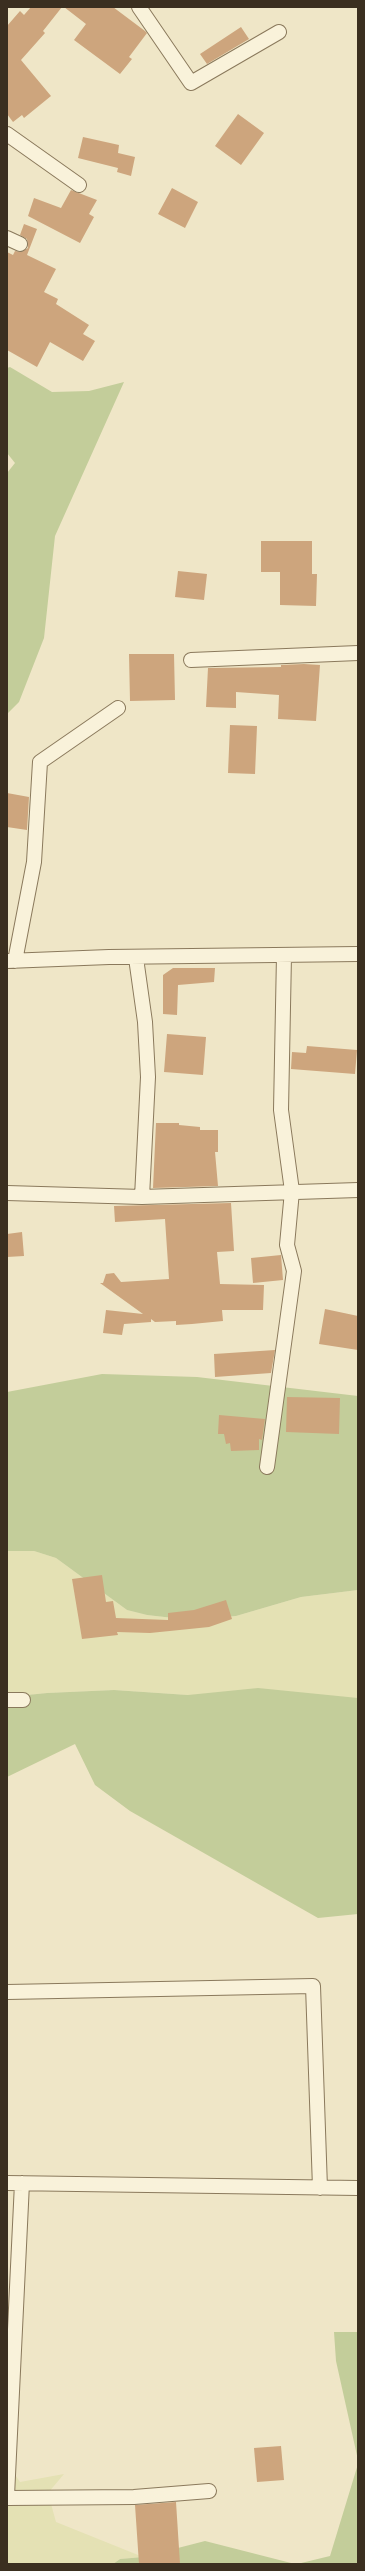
<!DOCTYPE html>
<style>
body{margin:0}
#map{position:relative;width:365px;height:2571px;overflow:hidden;background:#efe6c7;font-family:Literata,serif}
canvas{display:block}
.frame{position:absolute;inset:0;border:8px solid #3b2f20;pointer-events:none}
</style>
<div id="map">
<canvas width="365" height="2571"></canvas>
<div class="frame"></div>
</div>
<script>
const ctx = document.querySelector('canvas').getContext('2d');
ctx.lineJoin = 'round';
function paint(path, color) { ctx.fillStyle = color; ctx.fill(path, 'evenodd'); }
const poly = rows => new Path2D(rows.map(r => 'M' + r).join(''));
function stroke(path, color, width, dash) { ctx.strokeStyle = color; ctx.lineWidth = width; ctx.lineCap = dash ? 'butt' : 'round'; ctx.setLineDash(dash || []); ctx.stroke(path); }
paint(poly([
 [13,1550,34,1551,56,1558,127,1610,147,1615,191,1620,236,1616,301,1597,358,1590,358,1698,188,1695,114,1690,47,1693,7,1697,7,1551],
 [7,2463,20,2482,64,2474,48,2493,56,2522,143,2557,120,2559,113,2564,7,2564]
]), '#e4e1b4');
paint(poly([
 [10,367,52,392,89,391,124,382,55,536,44,638,19,702,7,714,7,473,15,463,7,453,7,368],
 [102,1374,197,1377,358,1396,358,1590,301,1597,236,1616,191,1620,147,1615,127,1610,56,1558,34,1551,7,1551,7,1392],
 [258,1688,358,1698,358,1914,318,1918,130,1811,95,1785,75,1744,7,1777,7,1697,47,1693,114,1690,188,1695],
 [334,2332,358,2332,358,2460,336,2361],
 [358,2464,358,2564,297,2564,330,2556],
 [205,2541,295,2564,113,2564,120,2559,143,2557]
]), '#c3cd9a');
paint(poly([
 [31,7,62,7,43,31,45,33,21,60,51,96,24,118,22,115,13,122,7,114,7,26,20,11,24,15],
 [64,7,113,7,145,31,147,33,129,57,132,59,120,74,74,40,86,24],
 [241,27,249,39,207,64,200,54],
 [238,114,264,133,241,165,215,146],
 [83,137,119,145,118,153,135,157,131,176,117,172,118,168,78,158],
 [172,188,198,202,185,228,158,214],
 [71,190,97,200,89,214,94,217,80,243,28,216,34,198,61,208],
 [24,224,37,229,27,255,56,269,44,292,58,299,56,304,89,325,83,334,95,341,83,361,50,342,37,367,7,350,7,252,13,255,15,251,21,252,28,248,27,239,20,235],
 [261,541,312,541,312,574,317,574,316,606,280,605,280,572,261,572],
 [178,571,207,574,204,600,175,597],
 [129,654,174,654,175,700,130,701],
 [304,664,320,665,316,721,278,719,279,695,236,692,236,708,206,707,208,668,281,667,281,665],
 [230,725,257,726,255,774,228,773],
 [7,793,29,797,27,830,7,827],
 [173,968,215,968,214,982,178,985,177,1015,163,1014,163,975],
 [167,1034,206,1037,203,1075,164,1072],
 [307,1046,357,1050,355,1074,291,1069,292,1052,306,1053],
 [156,1123,179,1123,179,1125,200,1127,200,1130,218,1130,218,1152,215,1152,218,1186,153,1188],
 [231,1203,234,1251,217,1252,220,1284,264,1285,263,1310,222,1310,223,1321,192,1324,176,1325,176,1321,155,1322,151,1319,151,1322,124,1324,122,1335,103,1333,106,1310,143,1314,100,1283,103,1283,106,1274,114,1273,121,1282,169,1279,165,1219,115,1222,114,1206],
 [22,1232,24,1256,7,1257,7,1234],
 [281,1255,283,1280,253,1283,251,1258],
 [325,1309,358,1316,358,1350,319,1344],
 [275,1350,271,1373,215,1377,214,1354],
 [287,1397,340,1398,339,1434,286,1432],
 [219,1415,265,1419,262,1440,259,1439,259,1450,231,1451,230,1443,226,1444,224,1434,218,1434],
 [102,1575,106,1602,113,1601,116,1618,168,1620,168,1613,194,1610,226,1600,232,1619,209,1627,150,1633,117,1632,118,1635,82,1639,72,1579],
 [281,2446,284,2480,257,2482,254,2448],
 [176,2502,180,2564,139,2564,135,2505]
]), '#cda57d');
const street = poly([
 [139,7,191,83,279,32],
 [7,134,79,185],
 [7,238,20,244],
 [191,660,358,653],
 [136,958,145,1022,148,1077,142,1197],
 [7,961,109,957,358,954],
 [15,961,34,862,40,762,118,708],
 [7,1193,142,1197,358,1190],
 [267,1467,294,1271,287,1245,292,1191,281,1110,284,955],
 [7,1700,23,1700],
 [7,1992,313,1986,320,2188],
 [7,2183,358,2188],
 [7,2496,22,2183],
 [7,2498,134,2497,209,2491]
]);
stroke(street, '#8a795c', 16);
stroke(street, '#f9f2da', 14);
</script>
